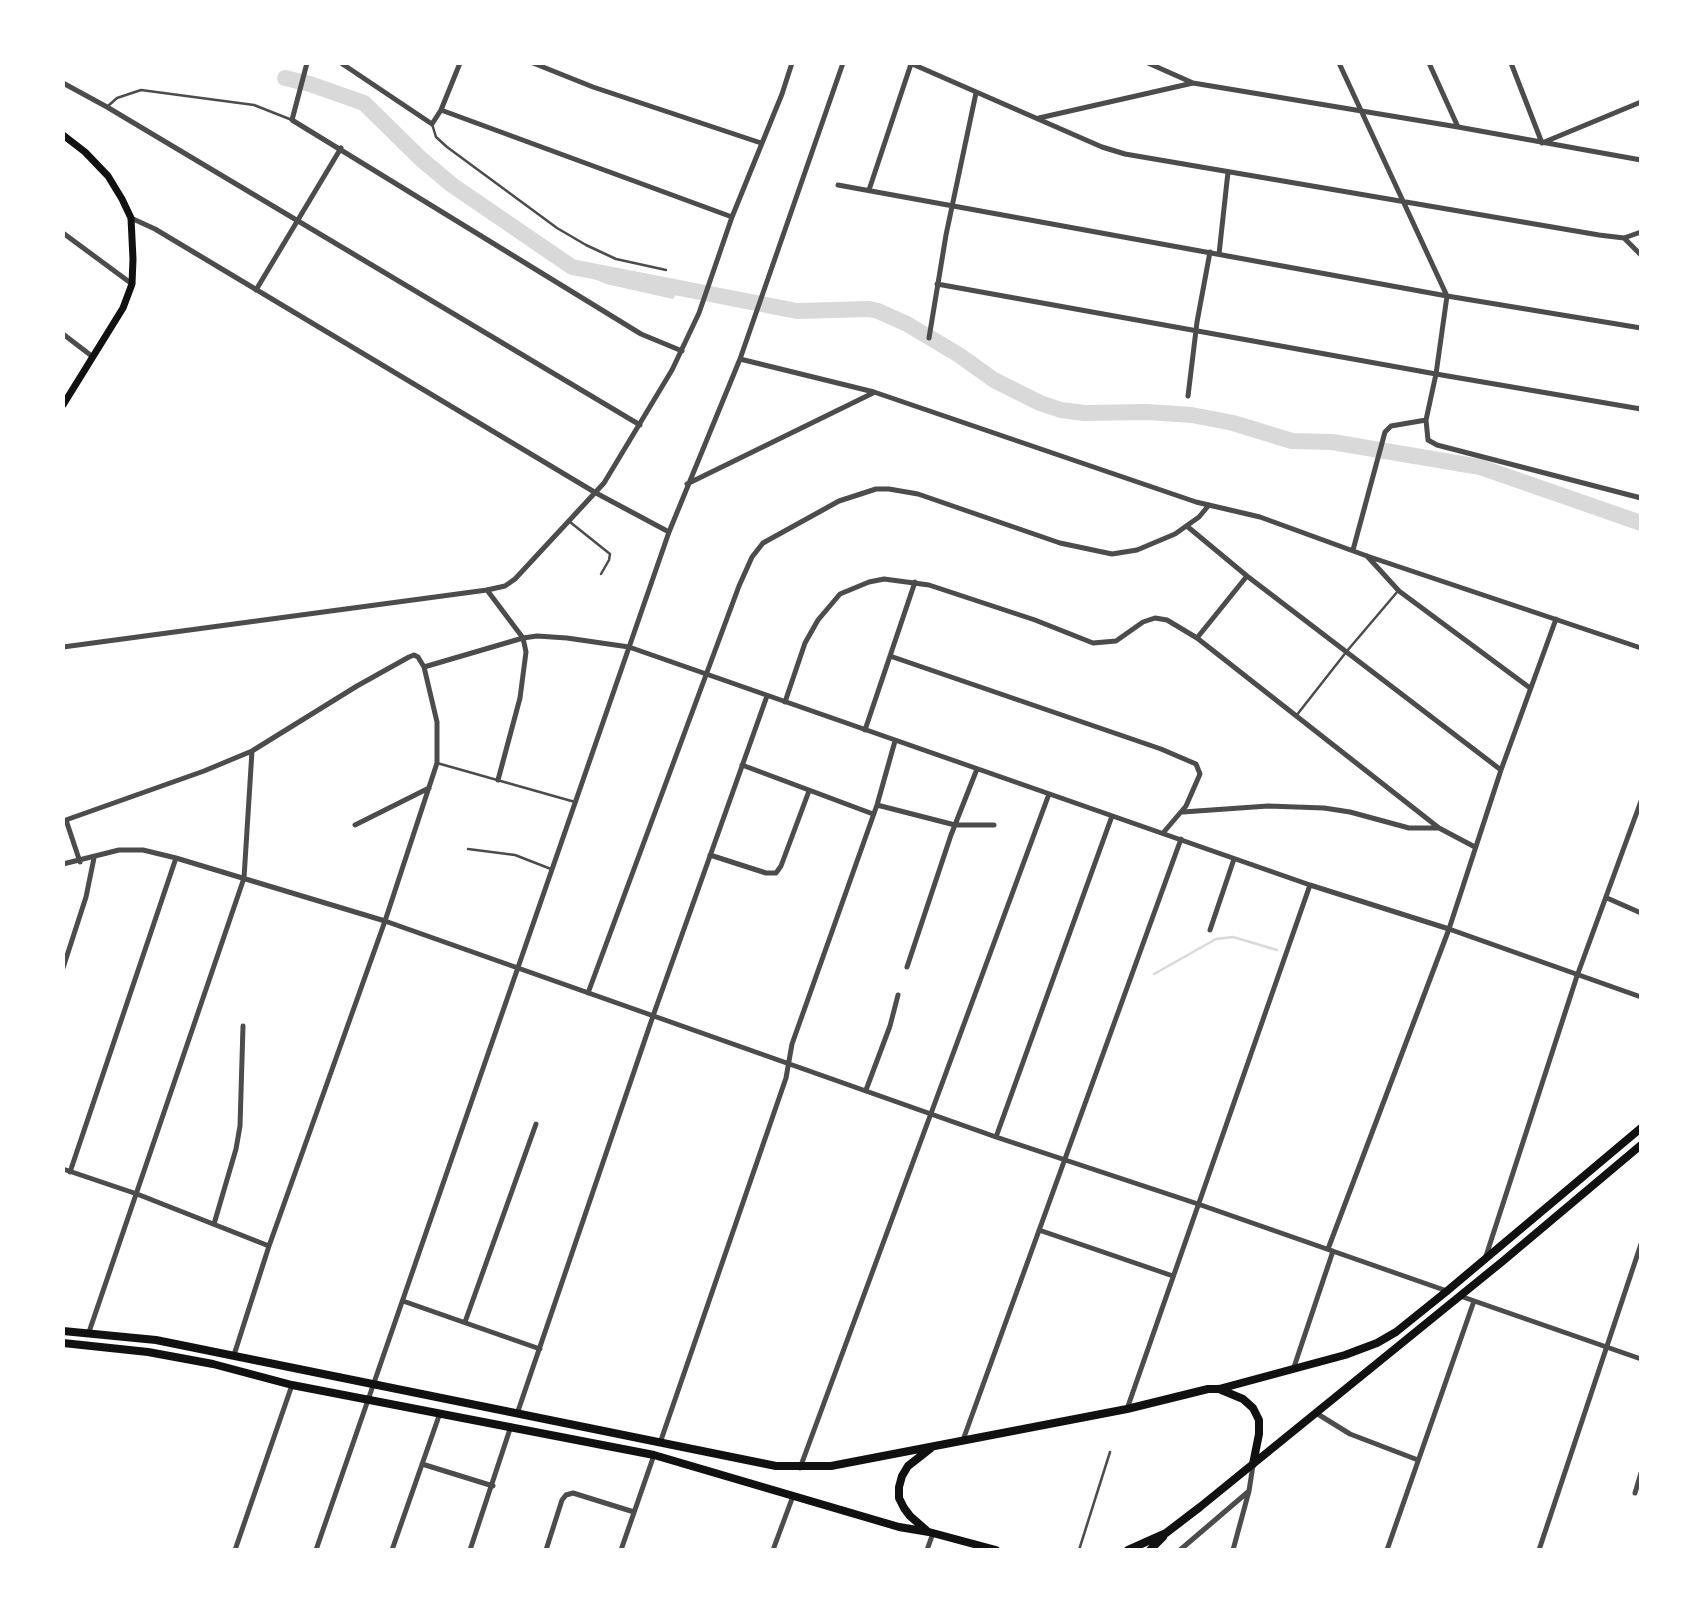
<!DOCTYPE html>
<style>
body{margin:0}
#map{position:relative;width:1704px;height:1613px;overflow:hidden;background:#fff;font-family:"Roboto Serif",serif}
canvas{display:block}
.frame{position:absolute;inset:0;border:65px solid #fff;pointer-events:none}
</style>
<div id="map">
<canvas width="1704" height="1613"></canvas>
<div class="frame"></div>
</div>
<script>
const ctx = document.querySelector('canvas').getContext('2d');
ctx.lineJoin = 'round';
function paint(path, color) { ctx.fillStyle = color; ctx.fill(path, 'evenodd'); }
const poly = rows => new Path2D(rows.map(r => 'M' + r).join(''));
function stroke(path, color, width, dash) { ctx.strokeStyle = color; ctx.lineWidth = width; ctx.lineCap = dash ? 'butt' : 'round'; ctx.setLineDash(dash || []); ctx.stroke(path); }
paint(poly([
 [524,236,561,263,609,280,679,291,673,299,606,284,556,263,522,239]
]), '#d9d9d9');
stroke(poly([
 [1154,974,1216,939,1233,937,1277,950]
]), '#d9d9d9', 2.5);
stroke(poly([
 [285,78,310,84,364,103,421,159,452,185,572,267,797,311,869,309,878,311,907,324,959,355,994,380,1040,403,1061,410,1084,413,1147,412,1192,415,1233,423,1292,441,1332,442,1480,467,1641,523]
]), '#d9d9d9', 16);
stroke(poly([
 [108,106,117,98,141,90,254,105,292,120],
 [432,124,436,137,447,147,557,228,586,245,616,259,666,270],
 [570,522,610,554,609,560,601,574],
 [1296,716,1347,651,1398,591],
 [437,763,575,802],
 [468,849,515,855,551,869],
 [1079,1550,1110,1452]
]), '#4c4c4c', 2.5);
stroke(poly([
 [307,63,292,120,641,334,682,351],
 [341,63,432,124,441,110,460,63],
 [533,63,593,87,761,143],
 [910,63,1102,147,1125,154,1599,235,1624,238,1641,232],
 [1148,63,1193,83,1458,127,1641,160],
 [1339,63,1447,296,1436,374,1426,420,1428,440,1437,445,1641,498],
 [1429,63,1458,127],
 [1511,63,1542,143,1641,102],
 [63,83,107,107,640,425],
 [441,110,732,217],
 [1039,118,1193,83],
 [838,185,1447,296,1641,328],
 [869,190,911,64],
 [131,218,155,229,596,493,669,532],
 [63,233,132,284],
 [1624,238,1641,255],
 [1219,254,1228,172],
 [937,284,1436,374,1641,409],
 [256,290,341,148],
 [63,334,93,357],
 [929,338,946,235,976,93],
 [740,359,874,392,1196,502,1260,517,1367,556,1641,648],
 [1188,396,1197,322,1210,252],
 [687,484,873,393],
 [1188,527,1247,576,1501,770],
 [1353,550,1385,432,1391,426,1426,420],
 [1367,556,1399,591,1530,688],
 [487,590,523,638,526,652,520,698,498,780],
 [1197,638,1247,576],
 [63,647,487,590,505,586,515,579,604,483,672,370,699,313,732,217,782,94,792,63],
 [890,656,1161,749,1196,764,1200,774,1186,806,1163,833],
 [424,667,523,638,537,636,567,638,629,647,1310,885,1449,929,1641,997],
 [785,702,805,643,818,620,840,594,869,582,884,579,929,585,1035,620,1093,643,1116,641,1143,622,1155,618,1167,620,1197,638,1439,828,1475,847],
 [865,730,915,582],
 [742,765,873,814],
 [877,805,955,825,994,825],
 [1183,812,1268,806,1324,808,1350,812,1409,828,1439,828],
 [66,820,80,862],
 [63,821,204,771,252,751,357,686,409,657,414,655,418,657,424,667,437,722,437,763,385,921,269,1246,234,1355],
 [355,825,429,788],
 [710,855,766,873,776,873,781,866,809,791],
 [63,864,119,850,143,850,176,858,385,921,996,1137,1198,1204,1447,1291],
 [1607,898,1641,913],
 [1210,930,1234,859],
 [907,967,951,835,977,769],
 [63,968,86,897,94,858],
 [588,993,739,586,752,557,763,543,839,501,876,489,889,489,918,494,1060,543,1112,554,1137,550,1175,534,1199,517,1209,505],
 [866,1090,890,1026,898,995],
 [996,1137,1112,816],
 [63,1169,137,1194,269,1246],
 [70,1172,176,858],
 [214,1224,236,1149,240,1126,243,1026],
 [1039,1230,1173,1276],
 [1328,1249,1449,929,1501,770,1556,619],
 [1485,1259,1577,976,1641,801],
 [1460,1296,1641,1359],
 [403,1301,540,1349],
 [465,1322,536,1124],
 [89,1332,244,878,252,751],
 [1294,1367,1333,1251],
 [1127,1409,1310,885],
 [1316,1413,1350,1434,1418,1460],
 [517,1414,653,1016,767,696],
 [963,1440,1181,839],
 [660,1443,786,1078,792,1044,877,805,895,741],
 [422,1464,493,1486],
 [800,1468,1049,794],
 [1635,1493,1641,1473],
 [235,1550,292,1385],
 [316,1550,669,532,740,359,843,63],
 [392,1550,440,1413],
 [470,1550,511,1426],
 [546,1550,562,1500,566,1495,573,1493,634,1512],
 [621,1550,654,1455],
 [773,1550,793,1496],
 [927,1550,933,1533],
 [1180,1550,1249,1491],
 [1233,1550,1249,1491,1253,1465],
 [1387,1550,1474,1301],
 [1539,1550,1641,1244]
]), '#4c4c4c', 5);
stroke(poly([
 [63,135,85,152,108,176,122,199,131,218,133,259,132,284,123,308,63,405]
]), '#111', 7);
stroke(poly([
 [63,1331,156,1340,776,1466,831,1466,1127,1409,1208,1389,1219,1389,1345,1355,1377,1343,1396,1332,1447,1291,1641,1128],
 [63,1343,148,1352,213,1364,292,1385,654,1455,899,1527,929,1532,996,1550],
 [1219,1389,1243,1399,1253,1408,1259,1420,1259,1434,1253,1464],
 [926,1530,910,1516,904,1508,899,1498,899,1487,902,1476,908,1466,931,1448],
 [1128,1550,1166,1533,1200,1507,1503,1261,1641,1145],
 [1150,1550,1163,1537]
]), '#111', 8);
</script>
